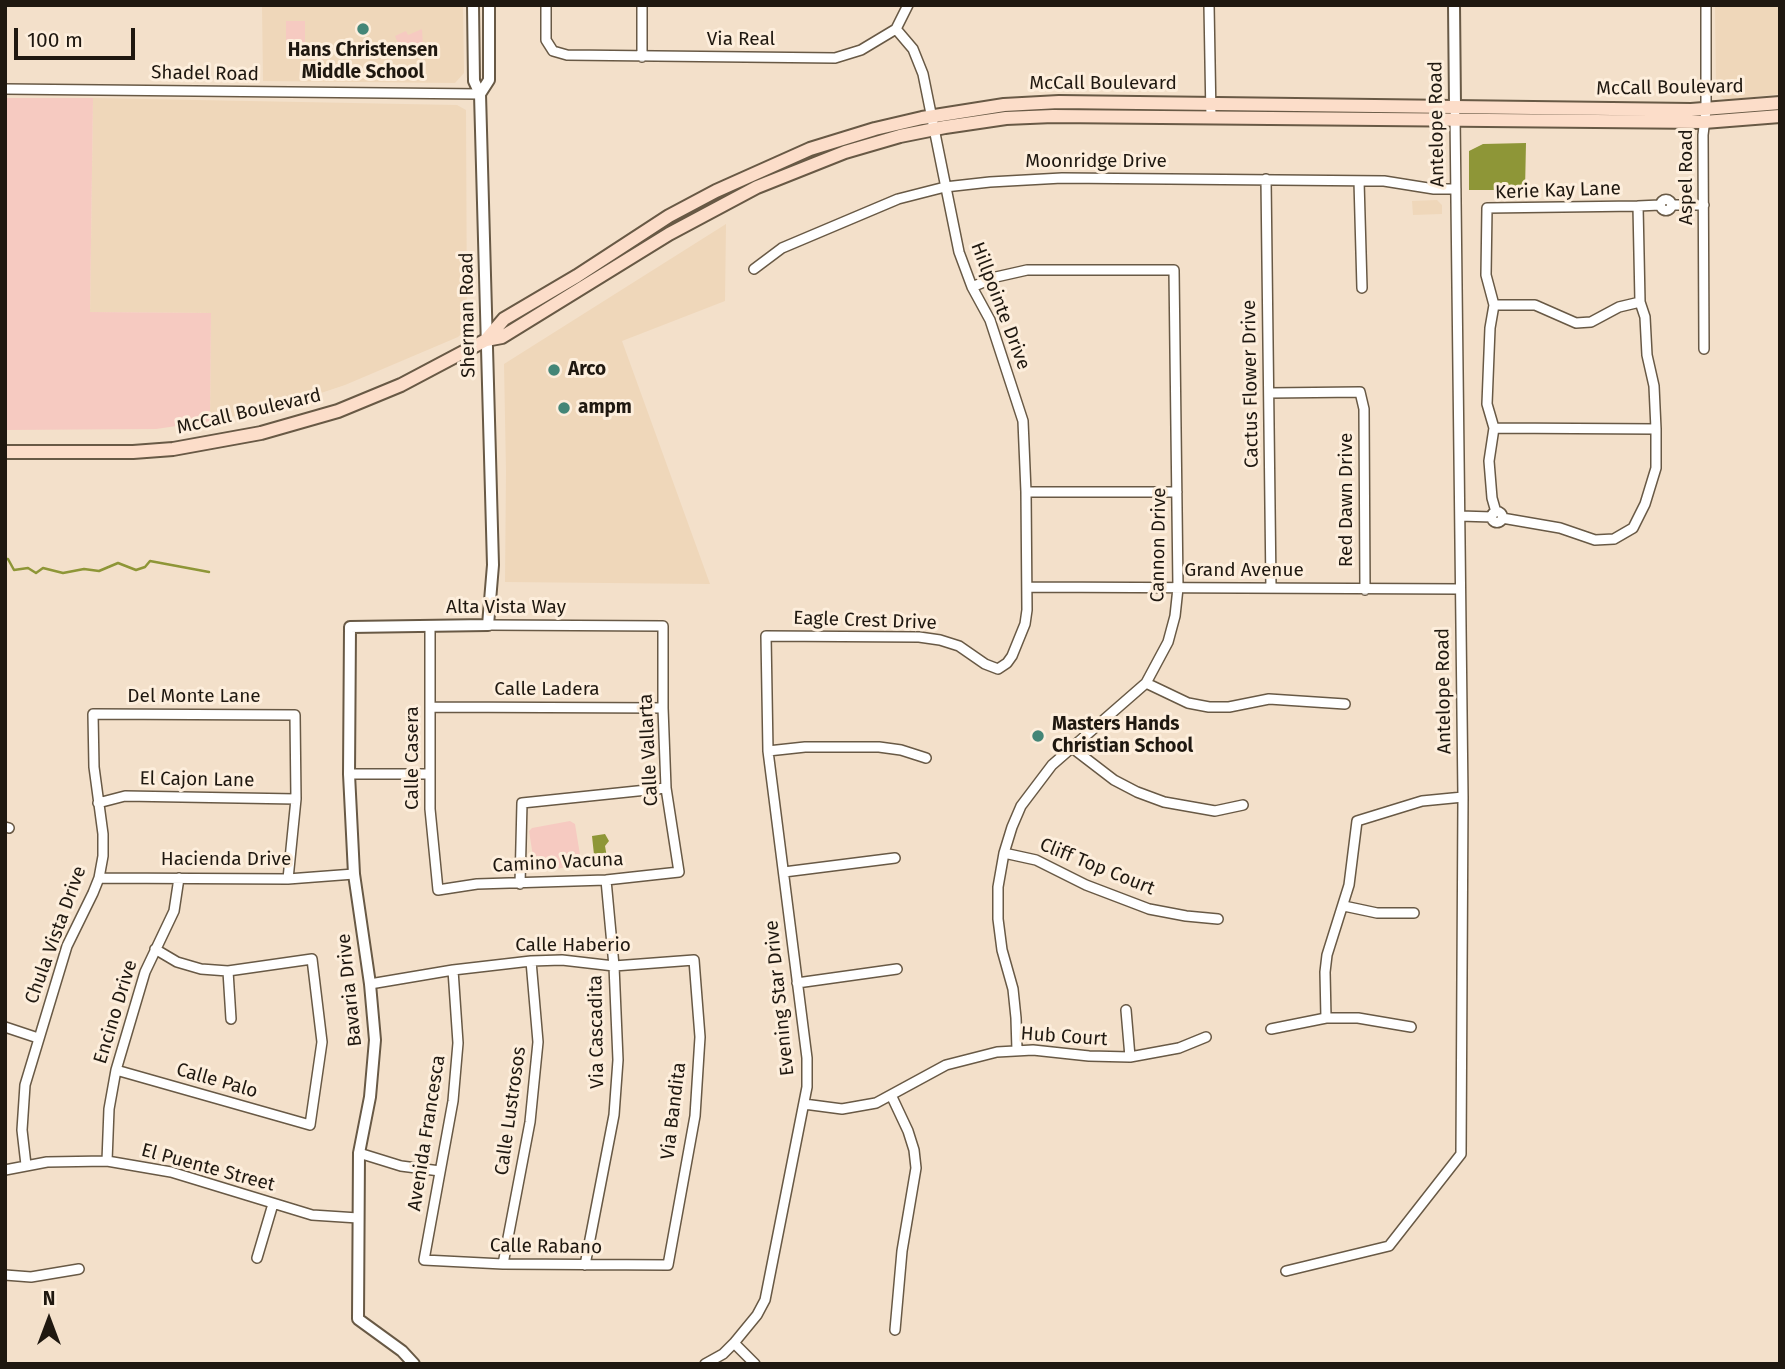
<!DOCTYPE html>
<style>
body{margin:0}
#map{position:relative;width:1785px;height:1369px;overflow:hidden;background:#f3e0ca;font-family:"Fira Sans",sans-serif}
canvas{display:block}
.frame{position:absolute;inset:0;border:7px solid #1f1810;pointer-events:none}
.north{position:absolute;left:14px;top:1285px;width:70px;height:70px;-webkit-text-stroke:5px #fdeedc;paint-order:stroke;rotate:0deg;font-size:19px;font-weight:700;line-height:28px;text-align:center;color:#1f1810}
.north::after{content:'';display:block;margin:auto;width:24px;height:32px;background:#1f1810;clip-path:polygon(50% 0,100% 100%,50% 72%,0 100%)}
.scale{position:absolute;left:14px;top:28px;width:121px;height:32px;box-sizing:border-box;border:4px solid #1f1810;border-top:0;padding-left:9px;font-size:21px;line-height:24px;white-space:nowrap;color:#1f1810;-webkit-text-stroke:5px #fdeedc;paint-order:stroke}
</style>
<div id="map">
<canvas width="1785" height="1369"></canvas>
<div class="frame"></div>
<div class="north">N</div>
<div class="scale">100 m</div>
</div>
<script>
const ctx = document.querySelector('canvas').getContext('2d');
ctx.lineJoin = 'round';
function paint(path, color) { ctx.fillStyle = color; ctx.fill(path, 'evenodd'); }
const poly = rows => new Path2D(rows.map(r => 'M' + r).join(''));
function stroke(path, color, width, dash) { ctx.strokeStyle = color; ctx.lineWidth = width; ctx.lineCap = dash ? 'butt' : 'round'; ctx.setLineDash(dash || []); ctx.stroke(path); }
function write(font, color, halo, rows, align = 'center') {
  ctx.font = font + ' "Fira Sans",sans-serif'; ctx.lineWidth = 6; ctx.setLineDash([]); ctx.textBaseline = 'middle'; ctx.strokeStyle = halo; ctx.fillStyle = color; for (const [text, x, y, turn = 0] of rows) {
    ctx.save(); ctx.translate(x, y); ctx.rotate((+turn || 0) * Math.PI / 180); ctx.textAlign = isNaN(turn) ? turn : align; if (halo) ctx.strokeText(text, 0, 0); ctx.fillText(text, 0, 0); ctx.restore();
  }
}
paint(poly([
 [262,5,463,5,464,73,455,83,263,81],
 [1715,5,1780,5,1780,94,1726,100,1716,92],
 [93,98,457,105,466,110,467,329,458,337,345,385,279,407,210,421,211,313,90,312],
 [1437,200,1442,205,1442,214,1413,215,1412,201],
 [726,224,725,301,622,341,710,584,505,582,506,471,504,364]
]), '#efd7ba');
paint(poly([
 [286,21,305,21,305,52,286,52],
 [422,29,423,46,399,46,395,36,406,31,408,35],
 [5,98,93,98,90,312,211,313,210,421,156,429,5,430],
 [570,821,575,824,581,861,578,865,539,872,535,869,529,831,532,828]
]), '#f6cac1');
paint(poly([
 [1526,143,1525,190,1469,190,1469,151,1483,144],
 [605,834,609,841,605,846,608,863,595,864,592,836]
]), '#8e9637');
stroke(poly([
 [5,559,8,559,14,570,28,568,36,573,43,568,63,573,84,569,99,571,118,563,136,570,145,567,150,561,209,572]
]), '#8e9637', 2.5);
const minor = poly([
 [546,5,546,40,553,51,567,55,835,58,861,50,896,29,908,5],
 [1209,5,1211,118],
 [642,57,642,5],
 [5,89,480,94],
 [1266,179,1271,588],
 [1359,181,1362,288],
 '1660.5 205a5.5 5.5 0 1 1 11 0a5.5 5.5 0 1 1-11 0Z',
 [1672,205,1704,205],
 [1638,206,1660,205],
 [754,269,782,248,898,199,945,187,990,182,1062,178,1384,181,1434,189,1456,189],
 [972,287,996,277,1027,270,1174,270,1178,588,1175,616,1168,642,1146,683,1052,765,1021,806,1012,827,1004,853,998,887,998,919,1002,950,1013,989,1016,1018,1017,1050],
 [1494,305,1535,305,1576,323,1591,322,1619,307,1640,302],
 [1704,349,1703,135,1706,110,1706,5],
 [1269,393,1360,392,1364,409,1365,590],
 [1494,428,1656,429],
 [1026,492,1177,492],
 '1491.5 517a5.5 5.5 0 1 1 11 0a5.5 5.5 0 1 1-11 0Z',
 [1496,512,1492,498,1489,461,1494,428,1487,404,1490,328,1494,305,1486,275,1487,208,1638,206,1640,302,1645,317,1647,355,1654,386,1656,429,1656,468,1645,504,1633,528,1614,539,1595,540,1560,528,1502,518],
 [1460,516,1492,517],
 [1027,587,1460,589],
 [430,626,430,809,438,890,477,884,606,880,679,872,666,788,663,708,663,626,488,625],
 [1146,683,1188,703,1209,707,1229,707,1269,699,1345,704],
 [430,707,663,708],
 [1071,747,1114,780,1137,792,1164,802,1215,811,1243,805],
 [768,751,805,747,879,747,901,750,926,758],
 [349,774,430,774],
 [98,803,125,796,296,799],
 [5,827,9,828],
 [1004,853,1036,860,1086,885,1149,909,1186,916,1218,919],
 [784,872,895,858],
 [99,878,288,879,354,874],
 [520,884,522,803,666,788],
 [1344,906,1377,913,1414,913],
 [228,971,231,1019],
 [797,983,897,969],
 [370,984,453,970,531,961,562,960,614,966,694,960,700,1037,695,1116,668,1265,503,1264,424,1260,453,1101,458,1043,453,970],
 [1126,1010,1130,1057],
 [1326,1018,1325,972,1327,955,1349,885,1357,821,1422,801,1463,797],
 [5,1027,38,1038],
 [1271,1029,1326,1018,1358,1018,1411,1027],
 [116,1070,310,1125,322,1042,312,959,228,971,201,969,177,962,155,949],
 [892,1097,908,1131,914,1150,916,1168,902,1251,895,1330],
 [804,1104,842,1109,876,1103,946,1065,997,1052,1033,1050,1089,1056,1130,1057,1179,1048,1206,1037],
 [359,1153,401,1166,440,1171],
 [107,1161,109,1109,116,1070,145,972,174,911,179,878],
 [26,1165,22,1130,25,1085,67,946,93,893,99,878,103,856,103,834,94,767,93,714,295,715,296,799,288,879],
 [5,1170,47,1162,107,1161,171,1172,312,1215,358,1218],
 [257,1258,273,1204],
 [503,1264,530,1122,538,1042,531,961],
 [585,1265,614,1115,618,1060,614,966,606,880],
 [1286,1271,1389,1246,1461,1154,1463,797,1455,115],
 [5,1275,31,1277,79,1269],
 [734,1343,755,1364],
 [705,1364,723,1354,734,1343,757,1315,765,1300,807,1087,807,1058,768,751,766,636,919,637,940,640,959,646,985,664,998,669,1007,663,1012,656,1025,624,1027,610,1026,492,1023,421,990,320,972,287,959,252,923,74,913,49,896,29]
]);
const tertiary = poly([
 [1454,5,1455,106],
 [480,94,489,80,489,5],
 [414,1364,402,1351,358,1319,359,1153,370,1097,375,1040,370,984,354,874,349,774,350,627,488,625,493,565,480,94,474,81,473,5]
]);
const secondary = poly([
 [486,340,502,337,669,234,757,187,845,152,900,136,945,127,1006,118,1053,116,1704,122,1780,116],
 [5,452,133,452,173,449,261,433,338,411,401,385,486,340,504,319,577,276,669,216,716,191,810,149,875,129,922,118,1004,105,1059,102,1691,110,1780,103]
]);
stroke(minor, '#685945', 12);
stroke(tertiary, '#685945', 14);
stroke(secondary, '#685945', 16);
stroke(minor, '#fff', 9);
stroke(tertiary, '#fff', 10);
stroke(secondary, '#fcddc9', 12);
for (const [x, y, r, color] of [
 [363,29,7,"#448677"],
 [554,370,7,"#448677"],
 [564,408,7,"#448677"],
 [1038,736,7,"#448677"]
]) { const dot = new Path2D(); dot.arc(x, y, r, 0, 2 * Math.PI); ctx.fillStyle = color; ctx.fill(dot); stroke(dot, '#fdeedc', 2.5); }
write('19px', '#1f1810', '#fdeedc', [
 ["Via Real",741,40],
 ["Shadel Road",205,74,1],
 ["McCall Boulevard",1103,84],
 ["McCall Boulevard",1670,88,-1],
 ["Antelope Road",1437,124,-91],
 ["Moonridge Drive",1096,162],
 ["Aspel Road",1687,177,-90],
 ["Kerie Kay Lane",1558,191,-2],
 ["Hillpointe Drive",1000,306,69],
 ["Sherman Road",468,315,-91],
 ["Cactus Flower Drive",1251,384,-91],
 ["McCall Boulevard",249,412,-13],
 ["Red Dawn Drive",1347,500,-90],
 ["Cannon Drive",1159,545,-89],
 ["Grand Avenue",1244,571],
 ["Alta Vista Way",506,608],
 ["Eagle Crest Drive",865,621,2],
 ["Calle Ladera",547,690],
 ["Antelope Road",1444,691,-91],
 ["Del Monte Lane",194,697],
 ["Calle Vallarta",649,750,-93],
 ["Calle Casera",413,758,-90],
 ["El Cajon Lane",197,780,1],
 ["Hacienda Drive",226,860],
 ["Camino Vacuna",558,863,-3],
 ["Cliff Top Court",1097,867,22],
 ["Chula Vista Drive",56,935,-70],
 ["Calle Haberio",573,946],
 ["Bavaria Drive",350,990,-96],
 ["Evening Star Drive",780,998,-96],
 ["Encino Drive",116,1012,-73],
 ["Via Cascadita",597,1032,-91],
 ["Hub Court",1064,1037,4],
 ["Calle Palo",217,1081,16],
 ["Calle Lustrosos",511,1111,-82],
 ["Via Bandita",674,1111,-83],
 ["Avenida Francesca",427,1133,-81],
 ["El Puente Street",208,1168,15],
 ["Calle Rabano",546,1247,1]
]);
write('bold 19px', '#1f1810', '#fdeedc', [
 ["Hans Christensen",363,51,"center"],
 ["Middle School",363,73,"center"],
 ["Arco",568,370],
 ["ampm",578,408],
 ["Masters Hands",1052,725],
 ["Christian School",1052,747]
], 'left');
</script>
